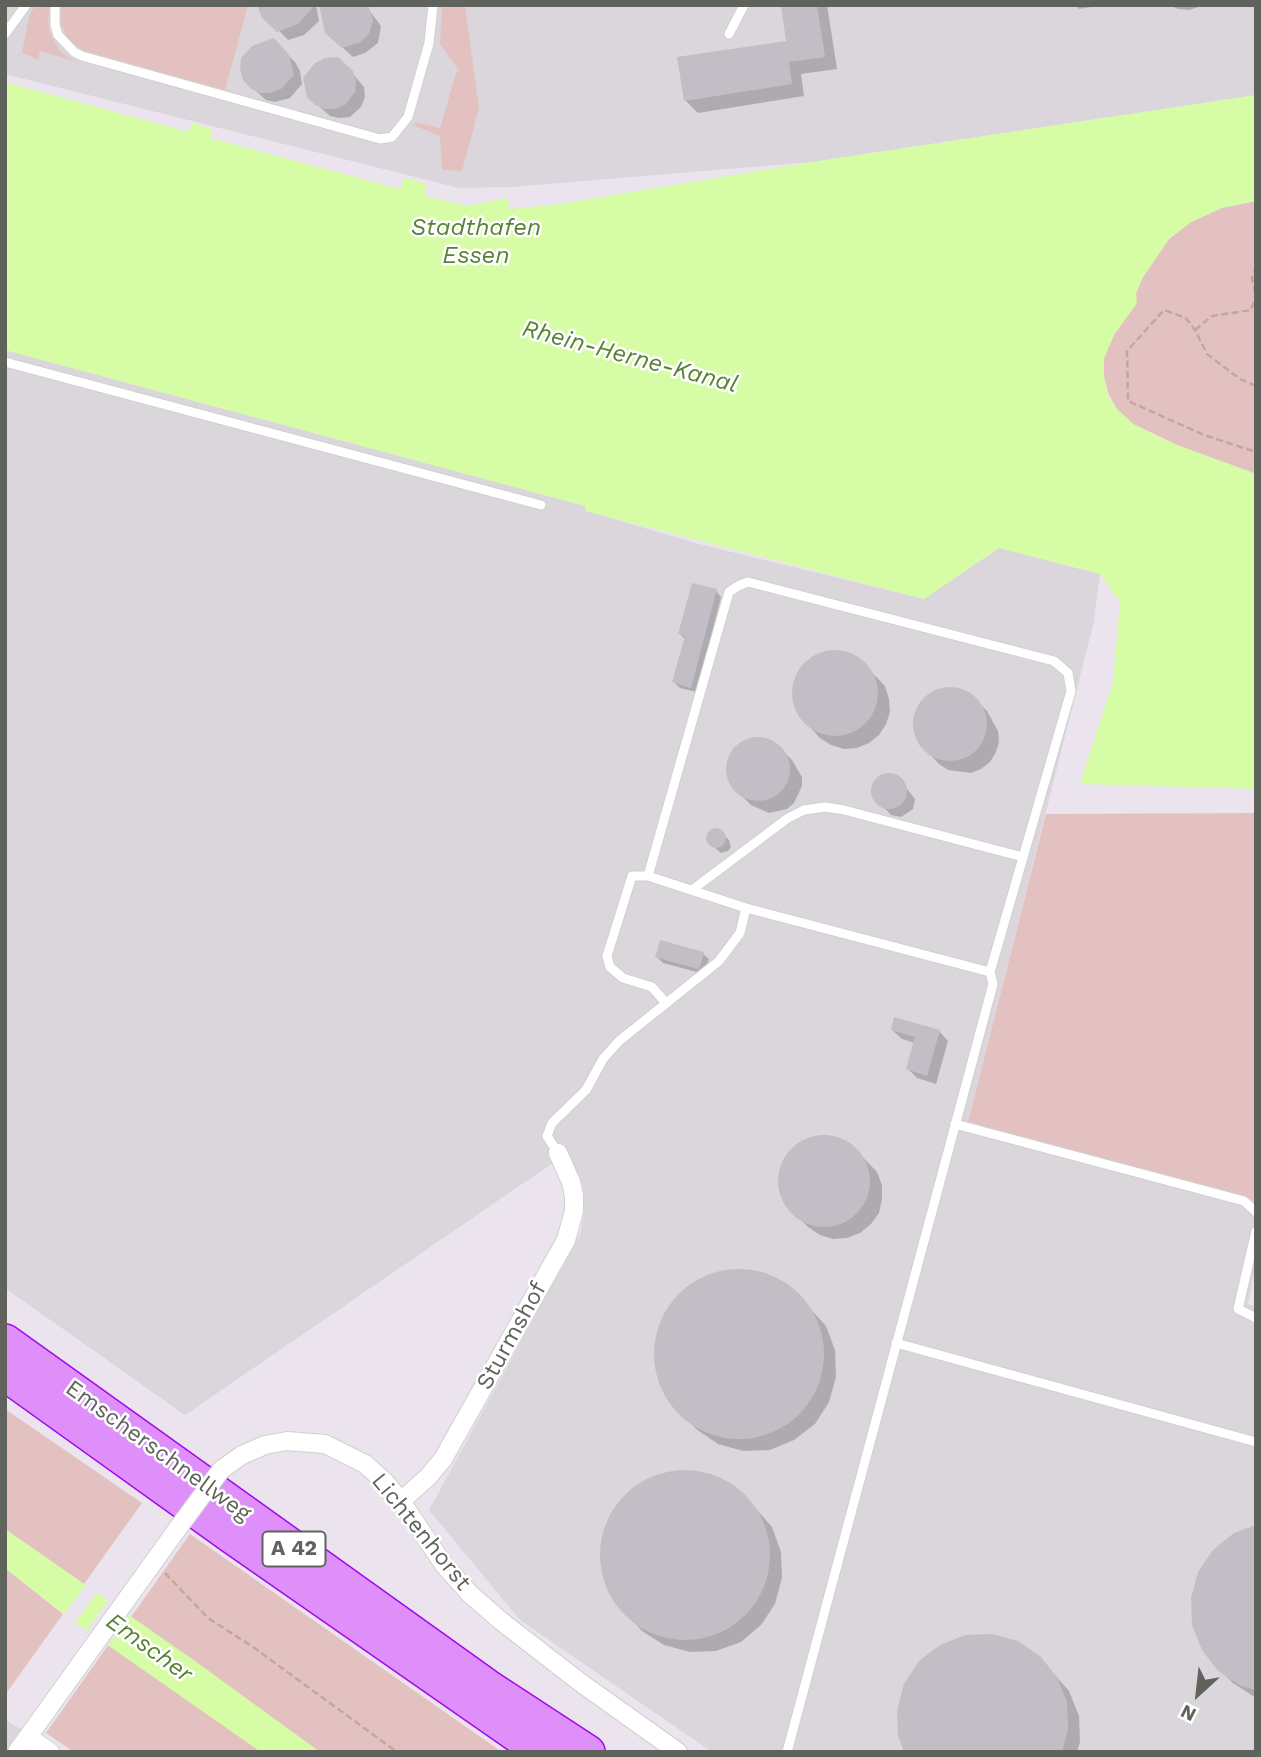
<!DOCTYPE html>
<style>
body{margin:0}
#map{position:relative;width:1261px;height:1757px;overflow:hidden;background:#ebe3ee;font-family:"Work Sans",sans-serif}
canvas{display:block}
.frame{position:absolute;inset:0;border:7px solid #5f635b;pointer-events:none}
.north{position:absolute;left:1163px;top:1659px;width:70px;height:70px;-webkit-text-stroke:5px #fff;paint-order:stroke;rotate:207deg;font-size:19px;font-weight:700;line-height:28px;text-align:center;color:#5f635b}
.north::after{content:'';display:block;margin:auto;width:24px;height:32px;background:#5f635b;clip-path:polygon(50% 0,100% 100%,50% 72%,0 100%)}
</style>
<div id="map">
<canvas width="1261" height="1757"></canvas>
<div class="frame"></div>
<div class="north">N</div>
</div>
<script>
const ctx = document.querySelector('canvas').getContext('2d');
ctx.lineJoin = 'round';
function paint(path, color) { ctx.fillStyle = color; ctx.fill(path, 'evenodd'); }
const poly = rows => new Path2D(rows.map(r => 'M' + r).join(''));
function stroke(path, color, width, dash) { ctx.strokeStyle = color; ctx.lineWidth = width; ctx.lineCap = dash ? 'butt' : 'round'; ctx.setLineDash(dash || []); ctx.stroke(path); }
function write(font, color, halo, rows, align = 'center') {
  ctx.font = font + ' "Work Sans",sans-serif'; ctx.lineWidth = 5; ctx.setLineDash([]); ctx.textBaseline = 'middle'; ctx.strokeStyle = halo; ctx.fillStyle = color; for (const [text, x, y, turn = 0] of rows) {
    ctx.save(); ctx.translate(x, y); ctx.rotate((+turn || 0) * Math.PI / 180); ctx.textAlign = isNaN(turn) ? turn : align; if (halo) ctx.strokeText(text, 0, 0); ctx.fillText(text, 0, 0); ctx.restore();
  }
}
paint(poly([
 [5,5,1256,5,1256,95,812,162,512,187,459,188,5,74],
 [5,350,585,506,586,511,699,544,924,599,999,548,1100,574,1094,621,968,1122,1256,1201,1256,1266,1248,1304,1256,1307,1256,1752,712,1752,520,1620,429,1510,581,1232,584,1208,583,1186,566,1154,185,1415,5,1288],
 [6,1720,56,1752,5,1752]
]), '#dad6dc');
paint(poly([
 [35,5,51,5,48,20,50,33,60,51,74,61,40,51,38,60,22,53,29,17],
 [60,5,248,5,225,90,84,51,71,42,65,33,61,24],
 [442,5,465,5,479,108,462,171,442,170,440,136,415,126,415,122,440,128,456,73,460,72,440,44],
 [1256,201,1256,474,1177,445,1133,424,1117,409,1109,395,1104,377,1104,358,1114,335,1136,303,1136,293,1143,277,1169,239,1191,222,1222,208],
 [1256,813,1256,1201,968,1122,1046,814],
 [5,1409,142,1503,84,1584,5,1529],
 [190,1534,502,1752,320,1752,131,1617],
 [5,1568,63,1614,5,1695],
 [109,1644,261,1752,74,1752,46,1733]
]), '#e4c1c1');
paint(poly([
 [5,82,189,132,192,123,212,129,210,138,400,189,404,178,427,184,424,194,426,196,467,206,507,198,510,209,559,204,812,162,1256,95,1256,201,1221,208,1191,222,1169,239,1143,277,1136,293,1137,303,1114,335,1104,358,1104,377,1108,395,1117,409,1133,424,1177,445,1256,474,1256,789,1080,784,1113,682,1120,602,1100,574,999,548,924,599,586,511,585,506,5,350],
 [5,1529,195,1661,320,1752,261,1752,63,1614,5,1568]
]), '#d6fca5');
paint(poly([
 [88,1582,99,1590,73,1625,62,1617],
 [110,1598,132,1613,107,1647,85,1633]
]), '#ebe3ee');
paint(poly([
 [259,5,316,5,319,21,304,35,288,40,261,12],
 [365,5,381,26,378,43,365,53,353,57,331,37],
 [783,5,827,5,837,69,801,74,804,96,698,113,685,100,788,43],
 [1075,5,1103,5,1079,9],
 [1170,5,1205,5,1189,10,1178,9],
 [273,40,295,62,300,71,302,84,290,98,275,102,266,100,247,83],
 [348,68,364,87,365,97,361,107,350,117,340,118,330,116,312,100],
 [716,591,721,597,697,692,680,688,674,682,686,640,680,634],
 [839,652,852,656,863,663,885,686,889,699,890,712,886,724,879,735,869,743,857,748,844,749,831,745,820,738,798,714,794,702,793,689,797,676,804,665,814,657,826,653],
 [942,689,964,692,974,698,987,711,998,731,999,742,996,752,990,762,981,769,971,773,948,770,939,764,919,742,914,720,917,709,932,693],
 [752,739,761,739,779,747,792,760,802,777,802,786,794,803,787,809,769,813,751,805,738,792,729,775,728,766,736,749],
 [887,774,897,776,915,799,913,809,901,817,891,815,874,797,873,787,878,778],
 [715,830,722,833,729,840,731,847,728,851,721,853,710,844,708,839,711,832],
 [703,954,709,959,704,974,663,963,657,957],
 [892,1030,939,1031,948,1041,936,1084,917,1078,908,1069,915,1043,902,1039],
 [829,1136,843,1140,854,1148,877,1172,882,1185,882,1199,879,1213,871,1224,860,1233,847,1238,833,1239,820,1235,808,1227,785,1203,781,1190,780,1176,784,1162,791,1150,802,1142,815,1137],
 [748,1270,773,1277,795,1292,826,1326,835,1350,836,1377,829,1402,815,1424,794,1440,770,1450,743,1451,718,1444,696,1429,666,1395,657,1371,655,1344,662,1319,677,1297,697,1281,722,1272],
 [694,1472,720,1479,742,1493,772,1527,781,1552,782,1578,775,1604,761,1625,741,1642,716,1651,690,1652,664,1645,642,1631,612,1597,603,1572,602,1546,608,1520,623,1498,643,1482,668,1473],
 [1256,1526,1256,1698,1233,1683,1220,1670],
 [1039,1657,1069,1691,1079,1716,1080,1742,1077,1752,906,1752]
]), '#0003');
paint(poly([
 [257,5,315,5,298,24,277,32,262,18],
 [319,5,368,5,373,20,369,34,361,42,342,48,325,33],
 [781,5,817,5,825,57,789,62,792,84,684,101,677,57,786,41],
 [274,38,289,55,294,75,281,89,270,93,259,93,250,88,243,80,240,69,241,58,252,46],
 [338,57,353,71,356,81,355,92,345,105,335,109,325,109,315,105,307,97,303,78,315,63,325,58],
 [692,583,717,589,691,688,672,682,685,636,678,634],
 '792 693a43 43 0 1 1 86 0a43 43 0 1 1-86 0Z',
 '913 724a37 37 0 1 1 74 0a37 37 0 1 1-74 0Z',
 '726 769a32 32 0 1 1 64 0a32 32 0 1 1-64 0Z',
 '871 791a18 18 0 1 1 36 0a18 18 0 1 1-36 0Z',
 '706 838a10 10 0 1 1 20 0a10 10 0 1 1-20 0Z',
 [660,940,704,952,700,967,698,969,655,957],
 [894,1017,940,1030,927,1076,906,1069,915,1037,891,1030],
 '778 1181a46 46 0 1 1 92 0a46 46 0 1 1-92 0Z',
 '654 1354a85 85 0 1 1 170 0a85 85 0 1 1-170 0Z',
 '600 1555a85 85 0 1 1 170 0a85 85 0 1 1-170 0Z',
 [1256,1525,1256,1690,1241,1686,1218,1671,1202,1650,1192,1625,1191,1598,1198,1572,1213,1550,1234,1533],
 [992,1634,1018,1641,1040,1656,1057,1677,1067,1702,1068,1729,1062,1752,904,1752,898,1736,897,1710,904,1684,919,1661,940,1645,965,1635]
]), '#c3bec5');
const lane = poly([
 [55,5,55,25,58,35,74,52,82,56,380,139,392,137,408,117,429,43,433,5],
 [5,34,26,5],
 [729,34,744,5],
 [5,362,541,505],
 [648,876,632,876,607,956,610,967,623,978,652,987,666,1003],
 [692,890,788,818,804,810,825,807,844,810,1023,857],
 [955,1124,1244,1201,1256,1212],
 [558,1153,547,1136,552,1123,586,1090,603,1059,619,1041,719,961,740,933,746,908],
 [1256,1231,1238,1309,1256,1318],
 [896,1343,1256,1442],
 [787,1752,993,984,990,972,1071,691,1068,673,1054,661,748,582,738,586,729,592,648,876,746,908,990,972]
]);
const street = poly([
 [221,1470,242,1455,265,1445,287,1441,325,1444,365,1464,385,1482,401,1501,444,1565,470,1594,501,1621,581,1683,678,1752],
 [401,1501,428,1477,443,1459,566,1240,574,1211,574,1196,571,1182,558,1153],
 [28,1737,50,1752],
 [17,1752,178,1528]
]);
const highway = poly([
 [5,1341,487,1686,588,1752],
 [5,1374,231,1536,541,1752]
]);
stroke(lane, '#ced2cc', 11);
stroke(street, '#ced2cc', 20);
stroke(highway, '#a309e8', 36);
stroke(poly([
 [1256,266,1252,279,1256,296],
 [1195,330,1212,316,1251,310,1256,297],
 [1256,386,1240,379,1207,354,1195,330,1186,318,1164,310,1127,351,1128,401,1204,435,1256,452],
 [165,1573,208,1618,253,1647,397,1752]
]), '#c5a69a', 2.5, [7, 3.5]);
stroke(lane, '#fff', 9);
stroke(street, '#fff', 18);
stroke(highway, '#de8ff9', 33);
const streetBridge = poly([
 [178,1528,221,1470]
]);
stroke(streetBridge, '#ced2cc', 20, []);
stroke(streetBridge, '#fff', 18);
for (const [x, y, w] of [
 [294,1549,63]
]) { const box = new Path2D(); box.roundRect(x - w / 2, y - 17.5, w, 35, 5); ctx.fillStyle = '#fff'; ctx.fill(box); stroke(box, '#5f635b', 2); }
write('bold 21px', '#5f635b', null, [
 ["A 42",294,1549]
]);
write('23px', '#5f635b', '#fff', [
 ["Sturmshof",512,1336,-61],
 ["Emscherschnellweg",158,1451,36],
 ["Lichtenhorst",421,1532,51]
]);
write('italic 24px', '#5a8135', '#fff', [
 ["Stadthafen",476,228],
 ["Essen",476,256],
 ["Rhein-Herne-Kanal",630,357,15],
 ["Emscher",149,1648,36]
]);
</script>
